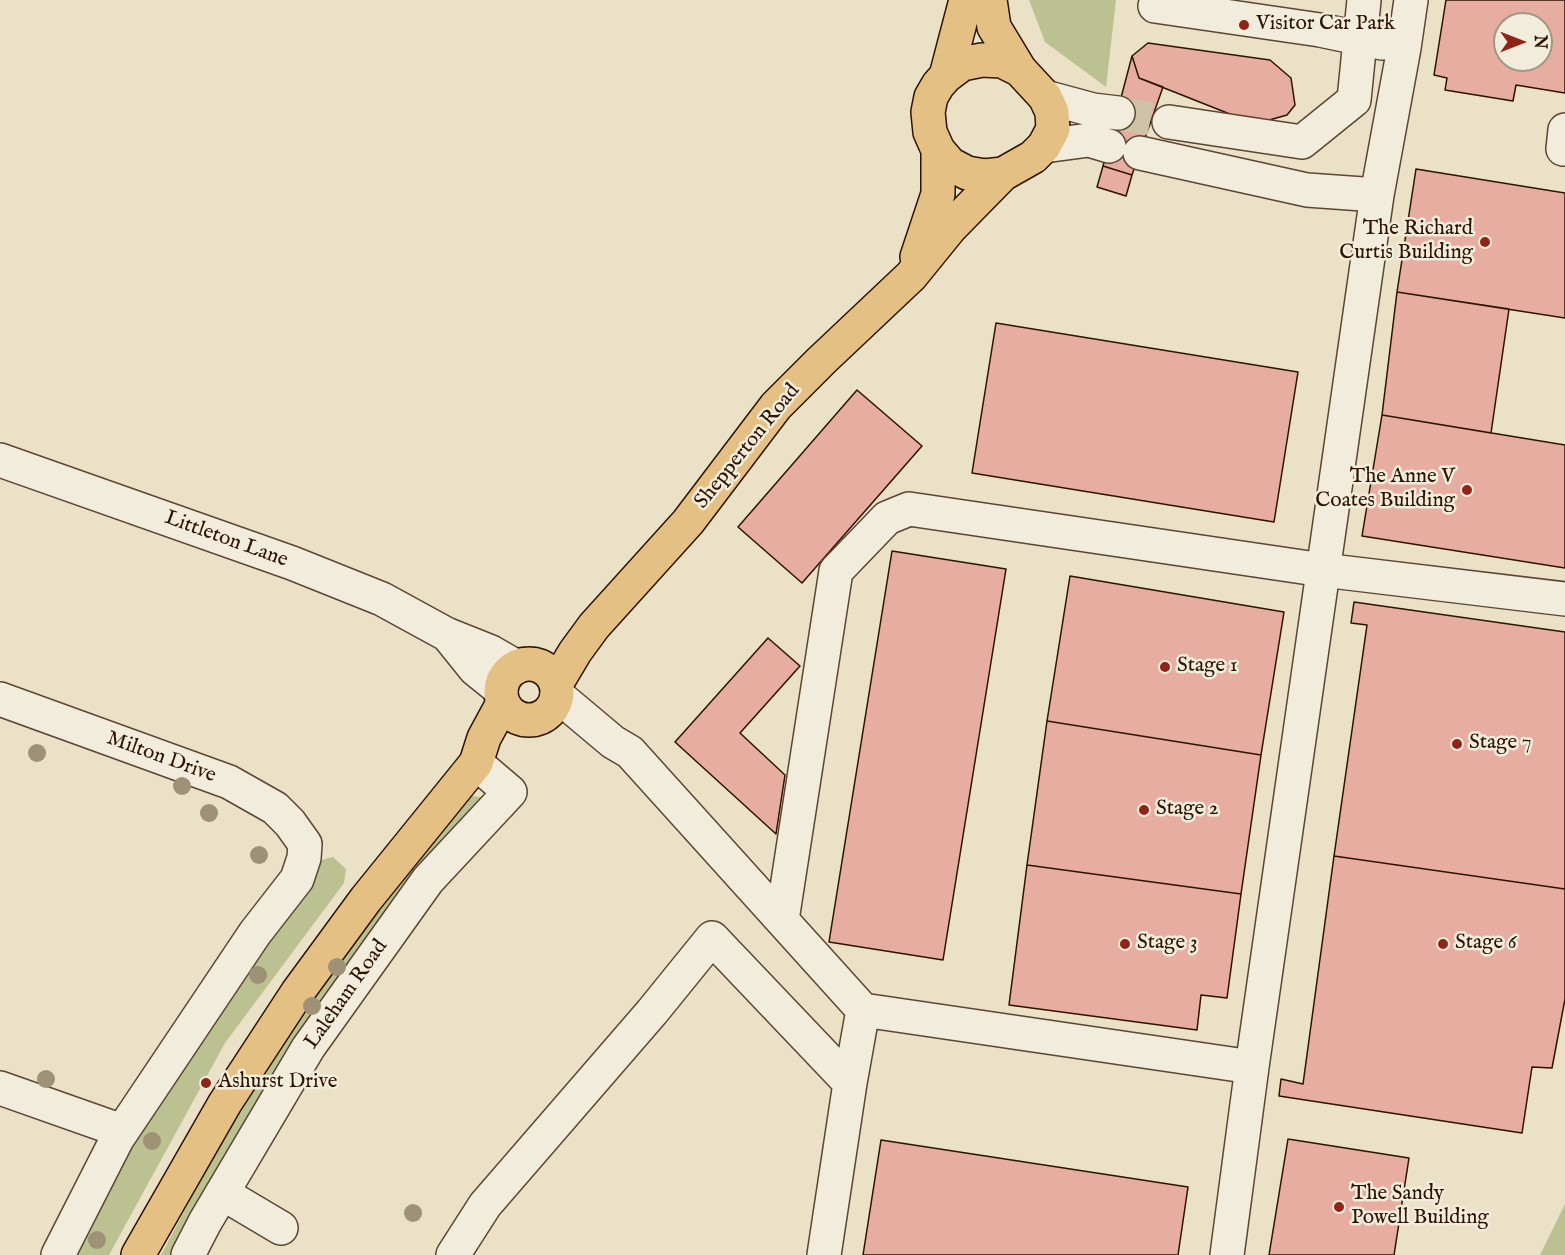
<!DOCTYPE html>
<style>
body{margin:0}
#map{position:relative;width:1565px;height:1255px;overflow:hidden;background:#eae1c7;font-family:"IM FELL English",serif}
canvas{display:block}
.north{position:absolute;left:1493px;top:12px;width:60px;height:60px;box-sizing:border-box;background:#f1ecdb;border:2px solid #a39583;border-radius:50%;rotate:90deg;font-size:16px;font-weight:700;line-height:24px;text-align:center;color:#2d1300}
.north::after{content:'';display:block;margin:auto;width:21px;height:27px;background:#8f2418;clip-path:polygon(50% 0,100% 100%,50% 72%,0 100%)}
</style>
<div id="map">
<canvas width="1565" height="1255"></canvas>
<div class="north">N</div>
</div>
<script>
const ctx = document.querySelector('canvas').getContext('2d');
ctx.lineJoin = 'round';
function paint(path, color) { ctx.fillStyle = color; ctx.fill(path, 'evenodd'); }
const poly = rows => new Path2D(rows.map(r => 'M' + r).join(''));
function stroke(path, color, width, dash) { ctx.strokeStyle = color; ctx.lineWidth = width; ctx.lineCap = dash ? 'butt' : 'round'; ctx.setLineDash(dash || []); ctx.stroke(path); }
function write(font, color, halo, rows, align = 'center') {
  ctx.font = font + ' "IM FELL English",serif'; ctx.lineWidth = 5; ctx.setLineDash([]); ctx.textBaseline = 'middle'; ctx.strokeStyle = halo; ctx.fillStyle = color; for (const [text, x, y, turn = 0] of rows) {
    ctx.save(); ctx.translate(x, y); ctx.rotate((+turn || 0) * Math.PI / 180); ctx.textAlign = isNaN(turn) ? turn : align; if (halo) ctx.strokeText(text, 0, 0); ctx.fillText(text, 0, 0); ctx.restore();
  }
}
paint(poly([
 [1029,0,1116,0,1106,87,1045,42],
 [472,796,481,797,483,804,177,1255,161,1255,238,1110,317,986,411,864],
 [333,857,346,869,344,883,225,1043,109,1255,75,1255,161,1089,179,1060,321,860],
 [1565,1204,1565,1255,1540,1255]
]), '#bcc192');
const building = poly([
 [1446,0,1565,0,1565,93,1516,85,1513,101,1445,90,1447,78,1434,75,1446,0],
 [1505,24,1541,24,1541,60,1505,60,1505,24],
 [1148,43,1270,60,1291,78,1295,105,1287,115,1255,124,1139,78,1132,56,1148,43],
 [1132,56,1139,78,1163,87,1132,175,1103,166,1132,56],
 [1103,166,1132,175,1126,196,1097,187,1103,166],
 [1416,169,1565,193,1565,318,1397,292,1416,169],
 [1397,292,1509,309,1491,433,1382,415,1397,292],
 [996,323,1298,372,1274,522,972,473,996,323],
 [857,390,922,446,802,583,738,527,857,390],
 [1382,415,1565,445,1565,568,1362,536,1382,415],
 [892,551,1006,569,943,960,829,942,892,551],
 [1070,576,1284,612,1261,755,1047,721,1070,576],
 [1354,602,1565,632,1565,889,1334,856,1367,625,1351,623,1354,602],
 [768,638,800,666,740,733,785,775,776,834,675,742,768,638],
 [1047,721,1261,755,1241,894,1027,865,1047,721],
 [1334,856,1565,889,1565,999,1552,1068,1532,1067,1522,1133,1279,1096,1281,1079,1303,1084,1334,856],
 [1027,865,1241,894,1227,998,1201,995,1197,1030,1009,1005,1027,865],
 [1288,1139,1409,1158,1394,1255,1269,1255,1288,1139],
 [881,1140,1188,1187,1178,1255,863,1255,881,1140]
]);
paint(building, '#e6ada0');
stroke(building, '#2d1300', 1.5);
stroke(poly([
 [1118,113,1152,119]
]), '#cec2a9', 33, [33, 16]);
const minor = poly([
 [1155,6,1320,30,1382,43],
 [1045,97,1093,110,1118,113],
 [1169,122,1302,142,1354,100,1364,0],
 [1565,130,1563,149,1565,149],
 [1044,146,1089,140,1109,146],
 [1140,153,1307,190,1377,195],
 [0,460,292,563,382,599,446,634,491,652,517,667],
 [450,638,475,669,501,690],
 [557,695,613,742,630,752,863,1010,1252,1067,1377,195,1404,48,1411,0],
 [0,699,229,782,275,808,290,823,305,844,304,858,297,879,255,933,117,1139,58,1255],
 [782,920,836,571,887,518,909,509,1323,570,1565,599],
 [0,1088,122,1131],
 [222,1193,281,1228],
 [188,1255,205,1222,308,1048,428,880,510,792,476,763],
 [453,1255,485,1205,652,1012,712,938,850,1083],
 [824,1255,850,1083,863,1010],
 [1227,1255,1252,1067]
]);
const major = poly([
 [946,76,966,0],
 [1003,174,985,176,967,173,950,164,938,150,930,132,928,112,931,97,938,85,946,76,962,64,982,60,1002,61,1020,70],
 [917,257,938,194,938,150],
 '501 692a28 28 0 1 1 56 0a28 28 0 1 1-56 0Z',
 [556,684,575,652,594,626,688,522,776,406,821,361,911,276,950,228,1003,174,1033,157,1044,146,1053,129,1052,112,1045,97,1020,70,994,27,990,0],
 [138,1255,225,1103,297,993,366,899,476,763,484,738,503,703]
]);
stroke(minor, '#5c4632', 36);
stroke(major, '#2d1300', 36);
stroke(minor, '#f1ecdb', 33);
stroke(major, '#e5c084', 33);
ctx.fillStyle = '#9e9176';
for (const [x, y] of [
 [37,753],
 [182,786],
 [209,813],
 [259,855],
 [337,967],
 [258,975],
 [312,1006],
 [46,1079],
 [152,1141],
 [413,1213],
 [97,1240]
]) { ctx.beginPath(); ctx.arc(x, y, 9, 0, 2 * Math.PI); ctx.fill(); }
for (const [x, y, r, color] of [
 [1244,25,6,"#8f2418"],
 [1485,242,6,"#8f2418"],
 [1467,490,6,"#8f2418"],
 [1165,667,6,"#8f2418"],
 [1457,744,6,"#8f2418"],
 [1144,810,6,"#8f2418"],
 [1125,944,6,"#8f2418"],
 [1443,944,6,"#8f2418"],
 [206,1083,6,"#8f2418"],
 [1339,1207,6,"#8f2418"]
]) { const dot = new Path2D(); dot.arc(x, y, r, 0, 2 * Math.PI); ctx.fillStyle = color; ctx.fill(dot); stroke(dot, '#f1ecdb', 2); }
write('21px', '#2d1300', '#f1ecdb', [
 ["Visitor Car Park",1256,25],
 ["The Richard",1473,230,"right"],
 ["Curtis Building",1473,254,"right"],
 ["The Anne V",1455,478,"right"],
 ["Coates Building",1455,502,"right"],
 ["Stage 1",1177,667],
 ["Stage 7",1469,744],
 ["Stage 2",1156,810],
 ["Stage 3",1137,944],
 ["Stage 6",1455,944],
 ["Ashurst Drive",218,1083],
 ["The Sandy",1351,1195],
 ["Powell Building",1351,1219]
], 'left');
write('21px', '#2d1300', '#f1ecdb', [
 ["Shepperton Road",748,447,-51],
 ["Littleton Lane",226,540,20],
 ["Milton Drive",161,758,20],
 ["Laleham Road",347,995,-55]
]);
</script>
